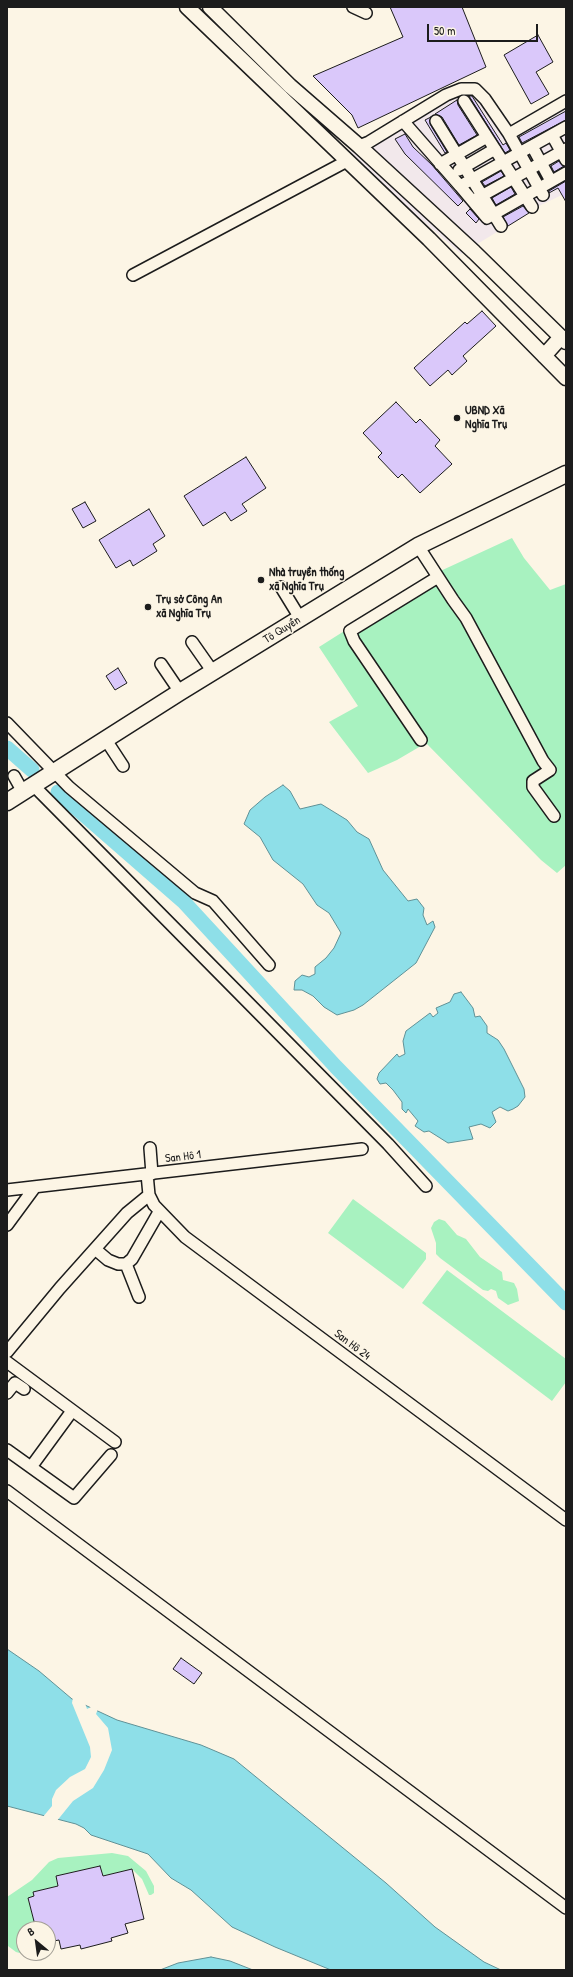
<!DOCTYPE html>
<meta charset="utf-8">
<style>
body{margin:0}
#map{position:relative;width:573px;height:1977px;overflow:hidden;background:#fcf5e5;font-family:"Patrick Hand",sans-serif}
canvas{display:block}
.frame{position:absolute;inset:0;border:8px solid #1c1c1c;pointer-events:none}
.north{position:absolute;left:16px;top:1921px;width:40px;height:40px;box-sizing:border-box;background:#fcf5e5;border:1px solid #a29e95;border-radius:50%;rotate:331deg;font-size:11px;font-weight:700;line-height:16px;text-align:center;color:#1c1c1c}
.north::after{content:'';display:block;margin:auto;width:14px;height:18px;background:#1c1c1c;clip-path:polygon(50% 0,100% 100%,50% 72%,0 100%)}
.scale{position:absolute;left:427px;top:24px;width:111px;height:18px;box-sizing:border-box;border:2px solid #1c1c1c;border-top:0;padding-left:5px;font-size:12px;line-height:14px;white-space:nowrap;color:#1c1c1c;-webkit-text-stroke:3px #fcf5e5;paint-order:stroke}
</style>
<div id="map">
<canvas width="573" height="1977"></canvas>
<div class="frame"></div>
<div class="north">B</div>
<div class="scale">50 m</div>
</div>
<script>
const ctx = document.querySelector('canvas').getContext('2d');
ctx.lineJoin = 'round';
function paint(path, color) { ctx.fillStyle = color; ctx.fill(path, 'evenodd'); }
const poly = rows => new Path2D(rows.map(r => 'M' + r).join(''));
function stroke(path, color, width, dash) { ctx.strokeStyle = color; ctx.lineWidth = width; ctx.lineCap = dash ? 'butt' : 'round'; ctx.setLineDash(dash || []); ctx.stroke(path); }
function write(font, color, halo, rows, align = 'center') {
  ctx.font = font + ' "Patrick Hand",sans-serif'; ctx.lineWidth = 3; ctx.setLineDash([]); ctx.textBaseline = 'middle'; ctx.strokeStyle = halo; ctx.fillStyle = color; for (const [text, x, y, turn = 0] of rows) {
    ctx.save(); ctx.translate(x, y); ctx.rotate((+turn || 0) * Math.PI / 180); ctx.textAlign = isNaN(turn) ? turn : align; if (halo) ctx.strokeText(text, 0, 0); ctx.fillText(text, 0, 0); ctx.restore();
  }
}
paint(poly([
 [475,89,509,134,566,101,566,193,541,205,461,254,346,154,446,95]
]), '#f2e8eb');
paint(poly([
 [512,538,524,558,550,590,566,584,566,865,557,873,541,860,426,743,397,760,368,773,329,722,358,706,319,647,436,573],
 [353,1199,426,1253,426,1259,403,1289,328,1233],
 [439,1219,445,1221,457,1235,466,1239,480,1257,502,1272,503,1280,514,1283,517,1289,519,1301,508,1305,498,1298,496,1291,491,1289,488,1291,483,1290,440,1258,436,1254,436,1243,431,1228,434,1222],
 [447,1270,566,1359,566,1382,552,1401,422,1303],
 [112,1853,128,1856,146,1871,154,1886,154,1893,151,1895,149,1895,142,1879,132,1869,103,1876,100,1866,56,1876,58,1886,33,1892,34,1896,28,1898,36,1929,24,1929,24,1953,26,1953,23,1954,16,1952,8,1946,7,1897,32,1880,49,1862,58,1858]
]), '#a8f2c0');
const water = poly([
 [283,785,290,791,300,809,321,804,347,820,357,832,369,839,383,870,408,901,417,899,424,908,423,915,427,925,433,921,435,927,416,963,363,1005,354,1010,337,1015,324,1007,313,996,302,990,294,990,295,981,302,975,309,977,315,974,315,967,326,958,334,948,341,933,329,913,317,905,303,884,273,860,260,837,244,824,250,810,265,797,283,785],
 [461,992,473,1008,475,1017,480,1016,487,1026,487,1033,498,1040,504,1049,524,1089,525,1097,518,1106,513,1109,508,1111,500,1107,492,1112,496,1122,490,1128,481,1124,469,1127,473,1139,448,1143,429,1131,424,1132,415,1126,418,1121,408,1109,406,1113,402,1109,402,1102,393,1090,386,1083,380,1084,377,1079,379,1073,397,1054,399,1057,405,1054,403,1041,406,1031,430,1013,433,1017,438,1013,436,1008,450,1002,454,994,461,992],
 [7,1649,39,1671,72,1699,117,1720,201,1745,234,1759,386,1883,435,1927,484,1962,501,1970,331,1970,275,1947,232,1927,191,1890,171,1878,148,1854,91,1835,84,1828,76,1824,7,1806,7,1649],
 [211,1957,230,1961,253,1970,160,1970,178,1963,211,1957]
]);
paint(water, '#8edfe8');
stroke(water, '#609196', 1);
paint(poly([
 [73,1697,85,1703,87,1709,91,1707,91,1706,98,1709,96,1714,108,1728,112,1750,104,1770,93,1788,73,1801,56,1822,42,1818,52,1806,52,1799,56,1790,70,1777,85,1769,91,1757,90,1747,72,1703]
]), '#fcf5e5');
stroke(poly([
 [7,748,32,770],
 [58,792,183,901,336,1067,566,1303]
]), '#8edfe8', 15);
const building = poly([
 [390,7,462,7,486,67,358,128,352,115,313,76,403,37,390,7],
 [538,35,553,62,536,72,549,94,531,104,504,55,538,35],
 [469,96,472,96,503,145,506,143,510,150,505,153,469,96],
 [457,100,458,105,477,135,459,145,442,117,435,114,457,100],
 [566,111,566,120,522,143,519,137,566,111],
 [431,117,430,124,447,152,445,153,425,120,431,117],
 [405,134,413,147,432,165,463,201,458,206,405,154,395,139,405,134],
 [559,161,564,166,554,172,551,166,559,161],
 [501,171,504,176,485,186,482,182,501,171],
 [566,181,566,202,558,188,549,193,549,191,566,181],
 [511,187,515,194,496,205,492,198,511,187],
 [523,206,529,213,508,226,503,217,523,206],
 [470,209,479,219,476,223,466,213,470,209],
 [482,311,496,326,463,356,467,361,452,375,448,370,430,386,414,368,465,322,467,324,482,311],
 [396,402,416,423,420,419,440,440,435,446,452,464,420,493,402,474,398,478,378,457,382,453,363,433,396,402],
 [246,457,266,488,242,504,247,511,231,521,225,512,203,526,184,496,246,457],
 [85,502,96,521,83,528,72,509,85,502],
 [149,509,165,536,153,544,157,551,133,566,130,560,116,568,99,540,149,509],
 [118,668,127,683,115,690,106,676,118,668],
 [181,1658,202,1673,194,1684,173,1669,181,1658],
 [100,1866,103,1876,132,1869,144,1919,125,1924,128,1933,111,1938,112,1941,81,1949,80,1945,61,1949,59,1940,48,1942,48,1929,36,1929,28,1898,34,1896,33,1892,58,1886,56,1876,100,1866]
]);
paint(building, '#dac8fa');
stroke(building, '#1c1c1c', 1);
const minor = poly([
 [353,7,366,13],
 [464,101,532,207],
 [403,121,460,186,566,127],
 [436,121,501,226],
 [509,134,543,195],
 [552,135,566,160],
 [359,146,369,142,446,95,461,89,475,89,485,99,509,134,566,101],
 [532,146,551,181],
 [440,164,487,137],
 [459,170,495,149],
 [460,186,487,218,566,173],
 [476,199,566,149],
 [133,275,347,161],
 [418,546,453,600,466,618,543,761,550,770,533,781,533,787,554,816],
 [281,587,300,618],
 [192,642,213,672],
 [161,664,180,692],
 [7,723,69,787,195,893,213,901,269,965],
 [106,740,123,766],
 [421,740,354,641,350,631,438,577],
 [14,776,23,792],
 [33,785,388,1144,426,1186],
 [150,1148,152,1174],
 [147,1174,149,1195,154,1205,185,1237,566,1520],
 [7,1190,362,1149],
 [7,1225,35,1187],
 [95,1249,108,1260,118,1264,126,1264,132,1259,159,1212],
 [126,1264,139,1297],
 [7,1352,60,1288,127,1213,149,1195],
 [7,1362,115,1442],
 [7,1393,15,1383,24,1389],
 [7,1450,74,1498,111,1455],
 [31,1467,72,1411],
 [7,1491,566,1908]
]);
const tertiary = poly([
 [187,7,429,239,566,378],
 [210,7,290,86,359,146,474,252,566,342],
 [544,356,561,337]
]);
const secondary = poly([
 [7,802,180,692,418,546,566,474]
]);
stroke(minor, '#1c1c1c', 14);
stroke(tertiary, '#1c1c1c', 17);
stroke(secondary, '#1c1c1c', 19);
stroke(minor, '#fcf5e5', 11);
stroke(tertiary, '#fcf5e5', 14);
stroke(secondary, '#fcf5e5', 16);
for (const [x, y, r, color] of [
 [457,418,4,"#1c1c1c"],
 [261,580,4,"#1c1c1c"],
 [148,607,4,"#1c1c1c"]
]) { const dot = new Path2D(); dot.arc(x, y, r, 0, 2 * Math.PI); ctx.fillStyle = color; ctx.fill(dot); stroke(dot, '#fcf5e5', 1.5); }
write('bold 12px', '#1c1c1c', '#fcf5e5', [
 ["UBND Xã",465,411],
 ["Nghĩa Trụ",465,425],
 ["Nhà truyền thống",269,573],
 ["xã Nghĩa Trụ",269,587],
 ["Trụ sở Công An",156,600],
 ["xã Nghĩa Trụ",156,614]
], 'left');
write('12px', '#1c1c1c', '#fcf5e5', [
 ["Tô Quyền",282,630,-32],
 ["San Hô 1",183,1157,-7],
 ["San Hô 24",352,1345,37]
]);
</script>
